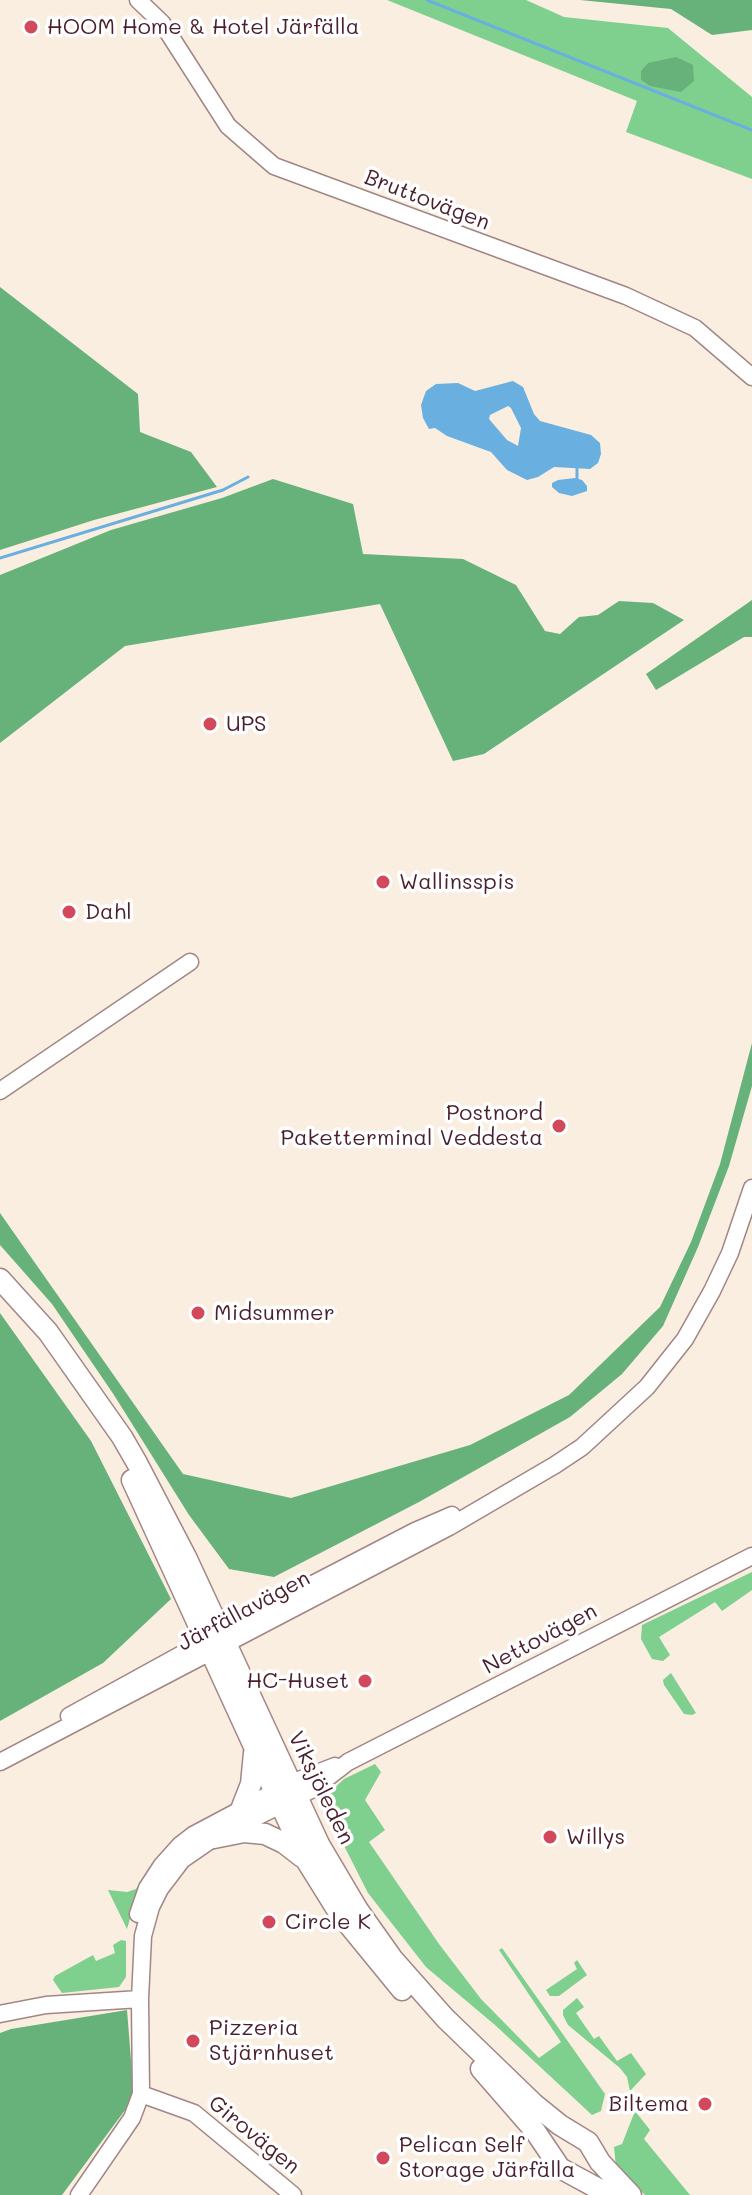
<!DOCTYPE html>
<meta charset="utf-8">
<style>
body{margin:0}
canvas{display:block;background:#f9eee0}
</style>
<canvas width="752" height="2195"></canvas>
<script>
const ctx = document.querySelector('canvas').getContext('2d');
ctx.lineJoin = 'round';
function paint(path, color) { ctx.fillStyle = color; ctx.fill(path, 'evenodd'); }
const poly = rows => new Path2D(rows.map(r => 'M' + r).join(''));
function stroke(path, color, width, dash) { ctx.strokeStyle = color; ctx.lineWidth = width; ctx.lineCap = dash ? 'butt' : 'round'; ctx.setLineDash(dash || []); ctx.stroke(path); }
function write(font, color, halo, rows, align = 'center') {
  ctx.font = font + ' Mali,sans-serif'; ctx.lineWidth = 7; ctx.setLineDash([]); ctx.textBaseline = 'middle'; ctx.strokeStyle = halo; ctx.fillStyle = color; for (const [text, x, y, turn = 0] of rows) {
    ctx.save(); ctx.translate(x, y); ctx.rotate((+turn || 0) * Math.PI / 180); ctx.textAlign = isNaN(turn) ? turn : align; if (halo) ctx.strokeText(text, 0, 0); ctx.fillText(text, 0, 0); ctx.restore();
  }
}
paint(poly([
 [387,0,526,0,564,17,668,28,752,97,752,179,626,132,637,101],
 [752,1572,752,1590,722,1611,715,1602,659,1637,670,1655,663,1661,652,1659,641,1639,642,1625],
 [671,1673,696,1713,692,1715,684,1714,664,1685,663,1680],
 [375,1764,381,1772,365,1800,385,1830,369,1842,439,1944,481,1999,539,2058,561,2042,499,1950,502,1948,605,2094,601,2111,592,2115,495,2025,426,1967,368,1893,331,1820,325,1797,344,1779],
 [150,1866,138,1891,127,1929,108,1890,127,1892,136,1889],
 [121,1940,126,1941,126,1977,119,1987,62,1993,53,1980,55,1976,93,1955,96,1961,115,1953,113,1945],
 [577,1960,587,1975,559,1996,550,1996,546,1990,577,1969,574,1963],
 [577,1998,584,2007,576,2013,594,2039,599,2036,617,2061,631,2053,646,2074,630,2091,627,2077,620,2068,568,2025,563,2015,563,2010],
 [635,2111,650,2130,644,2139,690,2195,645,2195,616,2167,614,2147,622,2144]
]), '#7fcf8f');
paint(poly([
 [580,0,752,0,752,30,712,35,671,9],
 [676,57,693,65,694,81,681,92,650,86,641,80,641,71,648,63],
 [0,287,138,394,140,432,191,452,217,487,94,520,0,550],
 [273,479,353,504,363,554,463,559,516,585,545,631,560,634,579,617,598,615,619,601,653,603,684,620,484,754,453,761,380,604,125,646,0,743,0,575,111,530,222,498],
 [752,600,752,637,744,637,656,690,646,674],
 [752,1043,752,1086,729,1166,698,1247,663,1326,622,1374,570,1417,419,1502,274,1577,229,1569,189,1515,114,1395,52,1304,0,1245,0,1213,183,1474,291,1498,470,1445,569,1395,660,1307,691,1242,720,1164],
 [0,1313,91,1441,171,1599,103,1663,0,1721],
 [127,2010,134,2098,62,2195,0,2195,0,2033,11,2029]
]), '#67b27a');
paint(poly([
 [513,381,523,387,534,414,540,421,591,435,600,443,601,454,598,463,590,469,554,467,538,477,527,480,507,470,491,452,447,436,435,428,429,429,423,418,421,405,426,391,436,384,458,383,475,391],
 [508,406,511,408,521,428,518,446,507,440,489,419,490,415],
 [575,478,582,480,587,486,587,491,572,496,559,493,552,487,552,483,558,480]
]), '#69afdf');
stroke(poly([
 [427,0,752,130],
 [577,479,577,468],
 [0,558,223,490,248,477]
]), '#69afdf', 3);
const minor = poly([
 [138,0,162,23,228,126,274,166,626,296,695,328,752,377],
 [0,1091,190,962],
 [69,1716,251,1616,415,1531,452,1515],
 [0,1762,449,1527,555,1465,582,1447,647,1387,685,1339,712,1291,730,1253,752,1188],
 [138,1914,147,1888,162,1865,180,1845,193,1835,291,1783,335,1766],
 [0,2014,46,2005,140,1999],
 [141,2094,194,2113,293,2195],
 [79,2195,132,2118,141,2094,140,1999,143,1936,151,1907,160,1889,182,1860,214,1838,313,1789,348,1762,752,1556]
]);
const major = poly([
 [0,1279,48,1332,122,1437,137,1463,186,1557,319,1844,358,1910,392,1958,445,2018,534,2104,560,2125,588,2142,600,2162,631,2195],
 [132,1480,306,1860,339,1913,402,1990],
 [242,1807,251,1784,254,1753],
 [214,1838,244,1832,265,1834,284,1843,302,1857],
 [481,2069,535,2131,560,2168,610,2195]
]);
stroke(minor, '#a28686', 19);
stroke(major, '#a28686', 23);
stroke(minor, '#fff', 16);
stroke(major, '#fff', 20);
for (const [x, y, r, color] of [
 [31,27,8,"#d1495b"],
 [210,724,8,"#d1495b"],
 [383,882,8,"#d1495b"],
 [69,912,8,"#d1495b"],
 [559,1126,8,"#d1495b"],
 [198,1313,8,"#d1495b"],
 [365,1681,8,"#d1495b"],
 [550,1837,8,"#d1495b"],
 [269,1922,8,"#d1495b"],
 [193,2041,8,"#d1495b"],
 [705,2104,8,"#d1495b"],
 [383,2158,8,"#d1495b"]
]) { const dot = new Path2D(); dot.arc(x, y, r, 0, 2 * Math.PI); ctx.fillStyle = color; ctx.fill(dot); stroke(dot, '#fff', 3); }
write('22px', '#4a1f2b', '#fff', [
 ["HOOM Home & Hotel Järfälla",47,27],
 ["UPS",226,724],
 ["Wallinsspis",399,882],
 ["Dahl",85,912],
 ["Postnord",543,1113,"right"],
 ["Paketterminal Veddesta",543,1138,"right"],
 ["Midsummer",214,1313],
 ["HC-Huset",349,1681,"right"],
 ["Willys",566,1837],
 ["Circle K",285,1922],
 ["Pizzeria",209,2028],
 ["Stjärnhuset",209,2053],
 ["Biltema",689,2104,"right"],
 ["Pelican Self",399,2145],
 ["Storage Järfälla",399,2170]
], 'left');
write('22px', '#4a1f2b', '#fff', [
 ["Bruttovägen",427,200,21],
 ["Järfällavägen",244,1611,-28],
 ["Nettovägen",540,1639,-28],
 ["Viksjöleden",321,1788,64],
 ["Girovägen",254,2135,39]
]);
</script>
